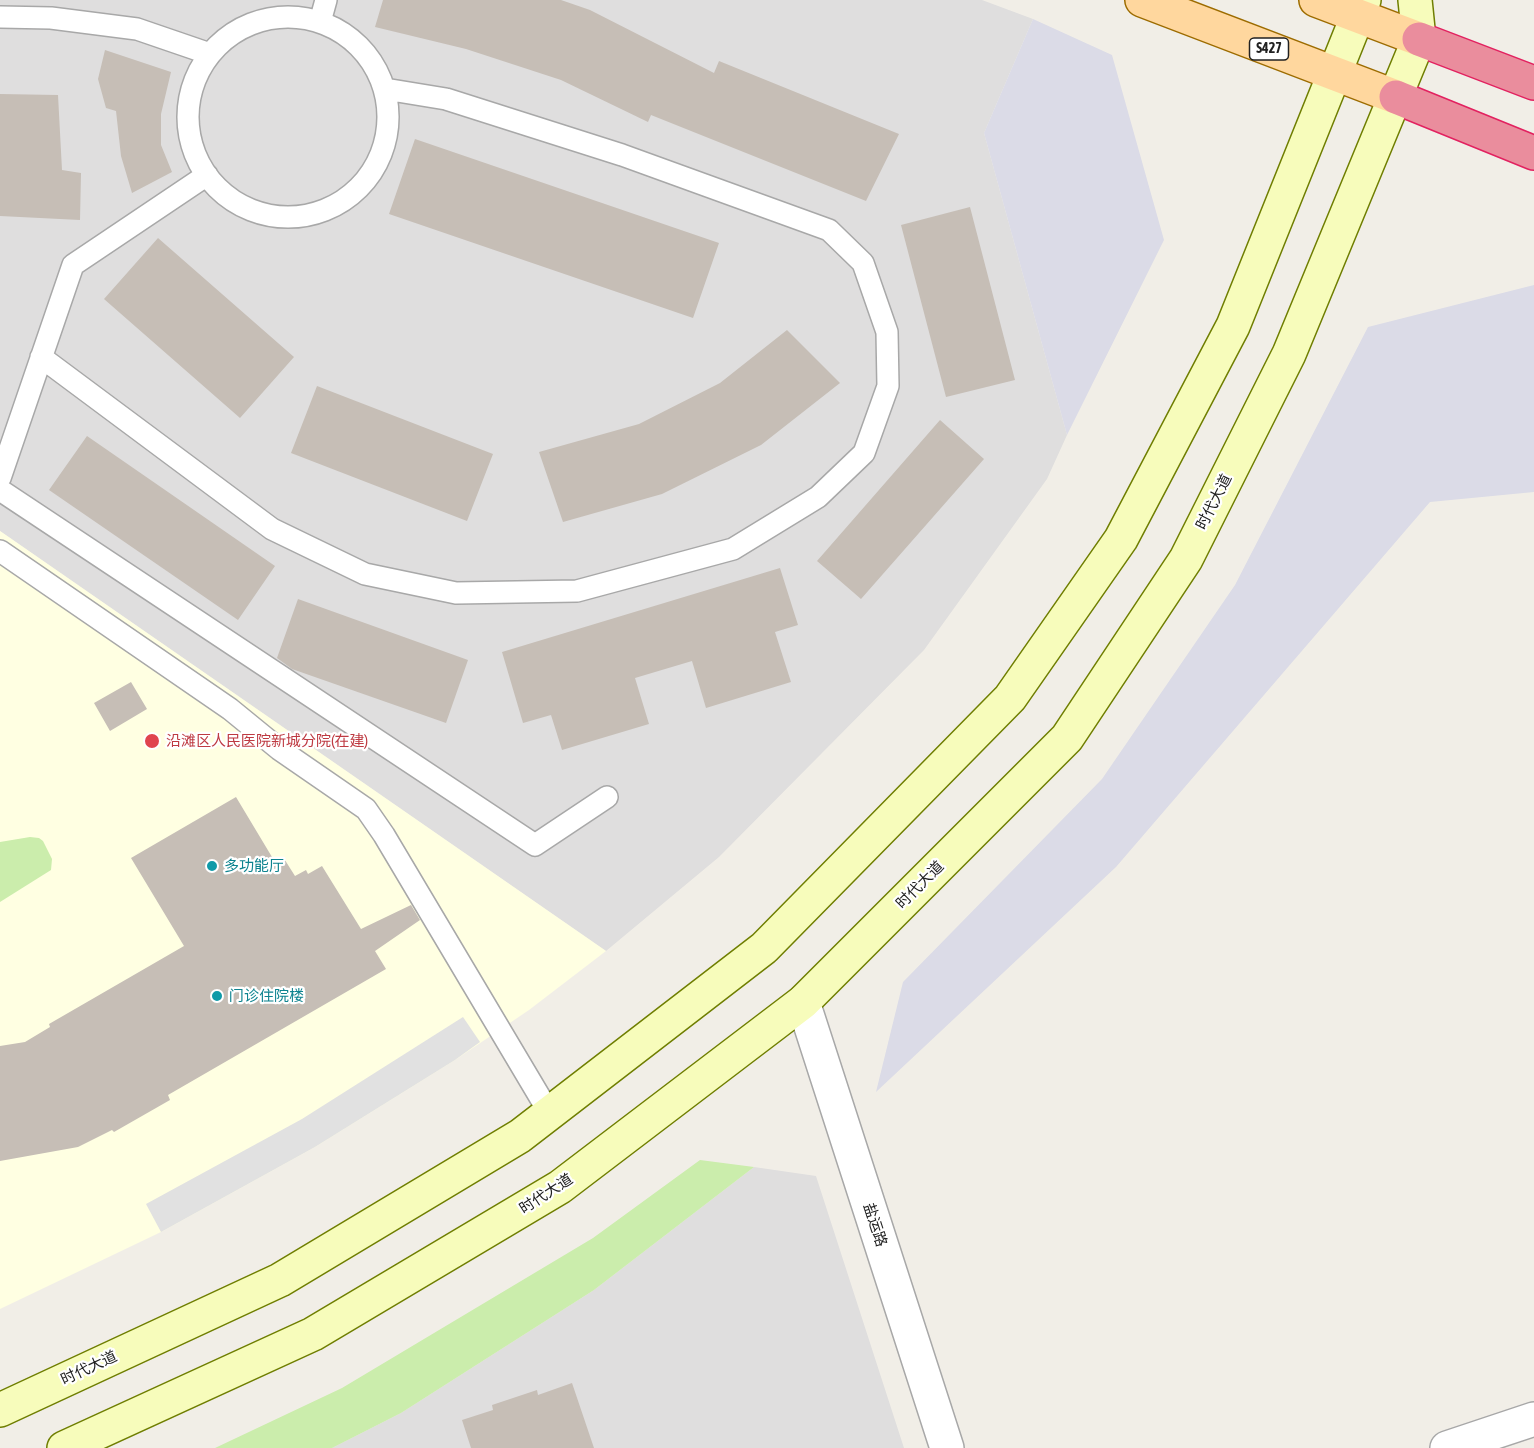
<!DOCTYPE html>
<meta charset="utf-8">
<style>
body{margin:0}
canvas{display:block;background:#f1eee7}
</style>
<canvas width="1534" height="1448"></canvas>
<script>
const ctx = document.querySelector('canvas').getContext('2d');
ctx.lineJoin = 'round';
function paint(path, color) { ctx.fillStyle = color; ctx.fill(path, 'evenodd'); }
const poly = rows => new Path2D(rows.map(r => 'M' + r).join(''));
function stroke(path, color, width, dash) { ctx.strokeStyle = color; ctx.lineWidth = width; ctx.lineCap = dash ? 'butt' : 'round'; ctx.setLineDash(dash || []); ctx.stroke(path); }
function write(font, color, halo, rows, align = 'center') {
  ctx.font = font + ' "Asap Condensed","Noto Sans SC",sans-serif'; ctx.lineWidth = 4.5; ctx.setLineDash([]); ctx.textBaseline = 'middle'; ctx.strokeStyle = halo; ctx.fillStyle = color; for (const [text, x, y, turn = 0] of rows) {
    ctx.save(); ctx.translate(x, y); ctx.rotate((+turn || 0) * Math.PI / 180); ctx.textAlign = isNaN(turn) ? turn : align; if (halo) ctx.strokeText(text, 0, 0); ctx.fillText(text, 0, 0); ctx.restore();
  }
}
paint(poly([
 [0,0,982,0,1033,19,984,133,1067,435,1047,479,924,650,719,857,606,951,0,531],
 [754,1167,816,1176,904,1448,332,1448,401,1413,594,1290]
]), '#dfdede');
paint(poly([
 [0,531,606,951,529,1010,455,1060,315,1147,161,1232,0,1309]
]), '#ffffe2');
paint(poly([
 [30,837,39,838,43,841,52,859,51,870,0,902,0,842],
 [700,1160,754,1167,594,1290,401,1413,332,1448,215,1448,342,1388,593,1238]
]), '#cbedac');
paint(poly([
 [463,1017,480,1042,455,1060,315,1147,161,1232,146,1204,302,1119]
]), '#e1e1e1');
paint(poly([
 [1033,19,1112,55,1164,240,1067,435,984,133],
 [1534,285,1534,492,1430,502,1116,867,876,1092,903,982,1102,779,1235,585,1368,327]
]), '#dbdbe7');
paint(poly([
 [383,0,561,0,590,10,714,73,719,61,899,134,866,201,651,115,648,122,561,80,466,49,375,27],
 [105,50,171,72,161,114,161,145,172,172,132,193,121,156,116,111,106,108,98,79],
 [0,94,58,95,62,170,81,173,80,220,0,216],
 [415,139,719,243,693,318,389,214],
 [970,207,1015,380,946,397,901,225],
 [158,238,294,357,240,418,104,299],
 [787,330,840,383,761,445,662,494,563,522,539,452,639,424,720,383],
 [317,386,493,454,467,521,291,453],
 [940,420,984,459,861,599,817,561],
 [87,436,275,566,238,620,49,490],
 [780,568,798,625,775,632,791,682,706,708,692,661,635,678,649,724,562,750,551,715,523,723,502,652],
 [298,599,468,660,446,723,292,669,277,658],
 [131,682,147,709,110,731,94,703],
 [236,797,275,862,283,857,295,876,306,870,308,874,322,866,361,929,411,905,420,920,375,951,386,969,168,1095,170,1100,114,1132,112,1130,78,1147,0,1161,0,1046,25,1042,50,1027,49,1024,184,946,131,858],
 [572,1383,594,1448,471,1448,462,1420,493,1410,492,1405,537,1390,538,1395]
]), '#c6beb6');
const lane = poly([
 '188 117a100 100 0 1 1 200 0a100 100 0 1 1-200 0Z',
 [0,17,51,18,137,29,210,54],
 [320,22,326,0],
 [41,357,272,529,365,574,456,593,577,591,733,549,818,497,864,453,888,386,887,332,863,263,829,230,622,155,446,99,385,89],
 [0,478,73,265,207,175],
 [0,490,535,845,607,797],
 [0,551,230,709,279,749,366,809,384,835,550,1114]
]);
const street = poly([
 [803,1002,947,1448],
 [1447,1448,1534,1419]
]);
const secondary = poly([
 [0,1410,280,1280,520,1136,764,948,1010,698,1121,539,1233,326,1364,0],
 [64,1448,313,1334,560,1187,803,1002,1067,738,1186,559,1289,354,1419,39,1415,0]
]);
const primary = poly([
 [1142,0,1396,97],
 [1316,0,1419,39]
]);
const highway = poly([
 [1419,39,1534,83],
 [1396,97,1534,153]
]);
stroke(lane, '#a8a8a8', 24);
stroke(street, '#a8a8a8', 36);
stroke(secondary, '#6f7e01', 36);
stroke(primary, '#9d6c00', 36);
stroke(highway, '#e22260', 36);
stroke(lane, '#fff', 21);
stroke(street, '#fff', 33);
stroke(secondary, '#f7fcbb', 33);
stroke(primary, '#ffd79e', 33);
stroke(highway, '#ea8d9d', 33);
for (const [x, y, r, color] of [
 [152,741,8,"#e0444e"],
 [212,866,6,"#0f9aa8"],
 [217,996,6,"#0f9aa8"]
]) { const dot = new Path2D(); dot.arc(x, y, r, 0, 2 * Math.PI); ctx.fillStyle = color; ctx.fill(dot); stroke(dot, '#fff', 2); }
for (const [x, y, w] of [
 [1269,49,39]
]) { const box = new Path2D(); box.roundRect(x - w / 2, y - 11, w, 22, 4.5); ctx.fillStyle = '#fff'; ctx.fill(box); stroke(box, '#212121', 1.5); }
write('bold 14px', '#212121', null, [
 ["S427",1269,49]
]);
write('15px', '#212121', '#fff', [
 ["时代大道",1214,502,-63],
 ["时代大道",920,885,-45],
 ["时代大道",546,1194,-33],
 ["盐运路",875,1225,72],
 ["时代大道",89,1368,-25]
]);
write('15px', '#be3a42', '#fff', [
 ["沿滩区人民医院新城分院(在建)",166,741]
], 'left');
write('15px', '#0d838f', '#fff', [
 ["多功能厅",224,866],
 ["门诊住院楼",229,996]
], 'left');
</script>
